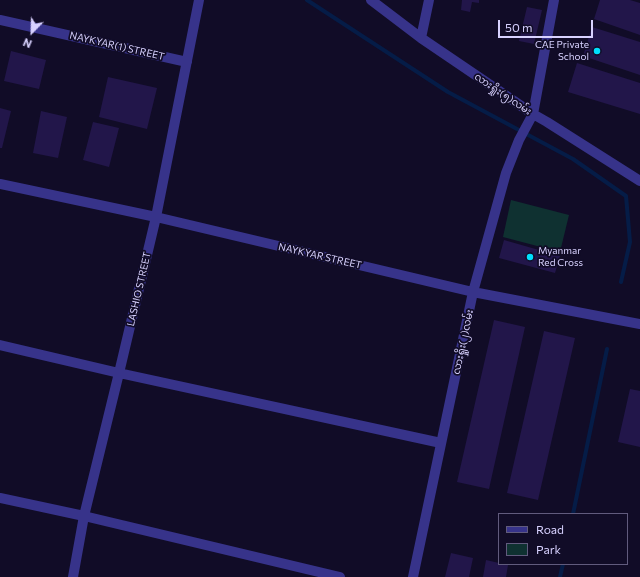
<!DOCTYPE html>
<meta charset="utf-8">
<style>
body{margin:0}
#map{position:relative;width:640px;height:577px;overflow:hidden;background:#110c27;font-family:Commissioner,sans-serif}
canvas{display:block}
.legend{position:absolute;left:498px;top:513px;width:130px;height:52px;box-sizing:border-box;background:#110c27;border:1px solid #615b7d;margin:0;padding:5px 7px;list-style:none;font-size:12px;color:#d8d2ff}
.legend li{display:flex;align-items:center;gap:8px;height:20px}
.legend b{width:20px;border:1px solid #615b7d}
.north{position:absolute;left:12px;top:12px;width:40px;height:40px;-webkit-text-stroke:3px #110c27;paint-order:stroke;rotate:203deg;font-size:11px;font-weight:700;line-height:16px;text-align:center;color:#d8d2ff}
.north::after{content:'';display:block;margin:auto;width:14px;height:18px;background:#d8d2ff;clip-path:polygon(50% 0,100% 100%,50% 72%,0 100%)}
.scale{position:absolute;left:498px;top:20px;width:95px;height:18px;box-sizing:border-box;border:2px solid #d8d2ff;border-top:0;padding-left:5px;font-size:12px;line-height:14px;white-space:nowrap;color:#d8d2ff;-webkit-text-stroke:3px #110c27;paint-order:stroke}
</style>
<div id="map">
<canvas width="640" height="577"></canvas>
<ul class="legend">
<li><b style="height:5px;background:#37338a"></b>Road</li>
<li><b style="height:11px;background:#0f3131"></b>Park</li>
</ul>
<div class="north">N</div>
<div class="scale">50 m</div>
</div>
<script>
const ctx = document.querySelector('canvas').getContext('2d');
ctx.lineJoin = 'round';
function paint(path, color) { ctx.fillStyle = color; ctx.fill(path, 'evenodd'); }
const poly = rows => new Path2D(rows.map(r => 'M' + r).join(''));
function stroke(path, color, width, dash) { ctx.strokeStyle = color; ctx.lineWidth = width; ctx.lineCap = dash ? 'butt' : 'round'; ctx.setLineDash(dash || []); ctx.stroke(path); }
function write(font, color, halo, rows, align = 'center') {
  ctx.font = font + ' Commissioner,"Noto Sans Myanmar",sans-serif'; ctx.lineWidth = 3.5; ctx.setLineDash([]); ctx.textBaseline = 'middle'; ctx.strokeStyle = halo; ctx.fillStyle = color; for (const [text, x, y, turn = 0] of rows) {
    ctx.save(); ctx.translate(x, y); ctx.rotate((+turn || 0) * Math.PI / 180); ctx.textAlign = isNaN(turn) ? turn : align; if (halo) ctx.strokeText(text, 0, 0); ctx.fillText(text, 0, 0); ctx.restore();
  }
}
paint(poly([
 [511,200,569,215,560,252,503,237]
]), '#0f3131');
stroke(poly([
 [307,0,448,92,573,159,626,196,630,242,621,282],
 [573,514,607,349],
 [560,577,563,564]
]), '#051c47', 4);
paint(poly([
 [462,0,479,0,479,3,472,2,470,12,461,10],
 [600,0,630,0,640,3,640,35,594,19],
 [527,7,542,10,534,44,519,41],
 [592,27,640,42,640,75,583,56],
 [11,51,46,60,39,89,4,81],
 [577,63,640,83,640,114,568,92],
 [108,77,157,88,147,129,99,117],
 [0,108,11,111,2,148,0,148],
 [41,111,67,117,58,158,33,153],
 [93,122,119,128,109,167,83,160],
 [504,240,560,256,555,273,499,258],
 [494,320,525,327,489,489,457,482],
 [544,331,575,338,538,500,507,493],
 [630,389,640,391,640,447,618,442],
 [451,553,473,558,469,577,445,577],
 [486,560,499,563,499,564,508,565,506,577,483,577]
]), '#22164a');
stroke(poly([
 [371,0,421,38,533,114,547,122,640,181],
 [0,20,187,62],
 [421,38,429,0],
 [0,184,156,217,473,292,640,324],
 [0,345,119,373,441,443],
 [0,498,84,516,340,577],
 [73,577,84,516,119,373,156,217,199,0],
 [413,577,473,292,506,173,519,140,533,114,554,0]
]), '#37338a', 10);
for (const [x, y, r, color] of [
 [597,51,4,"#00dffd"],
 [530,257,4,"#00dffd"]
]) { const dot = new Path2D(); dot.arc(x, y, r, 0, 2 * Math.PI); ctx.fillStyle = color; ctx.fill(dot); stroke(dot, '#110c27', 1.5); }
write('10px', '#d8d2ff', '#110c27', [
 ["CAE Private",589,45],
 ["School",589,57],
 ["Myanmar",538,251,"left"],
 ["Red Cross",538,263,"left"]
], 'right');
write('10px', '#d8d2ff', '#110c27', [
 ["NAYKYAR(1) STREET",117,46,13],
 ["လားရှိုး(၅)လမ်း",503,94,34],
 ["NAYKYAR STREET",320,256,13],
 ["LASHIO STREET",139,289,-77],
 ["လားရှိုး(၂)လမ်း",463,342,-78]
]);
</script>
